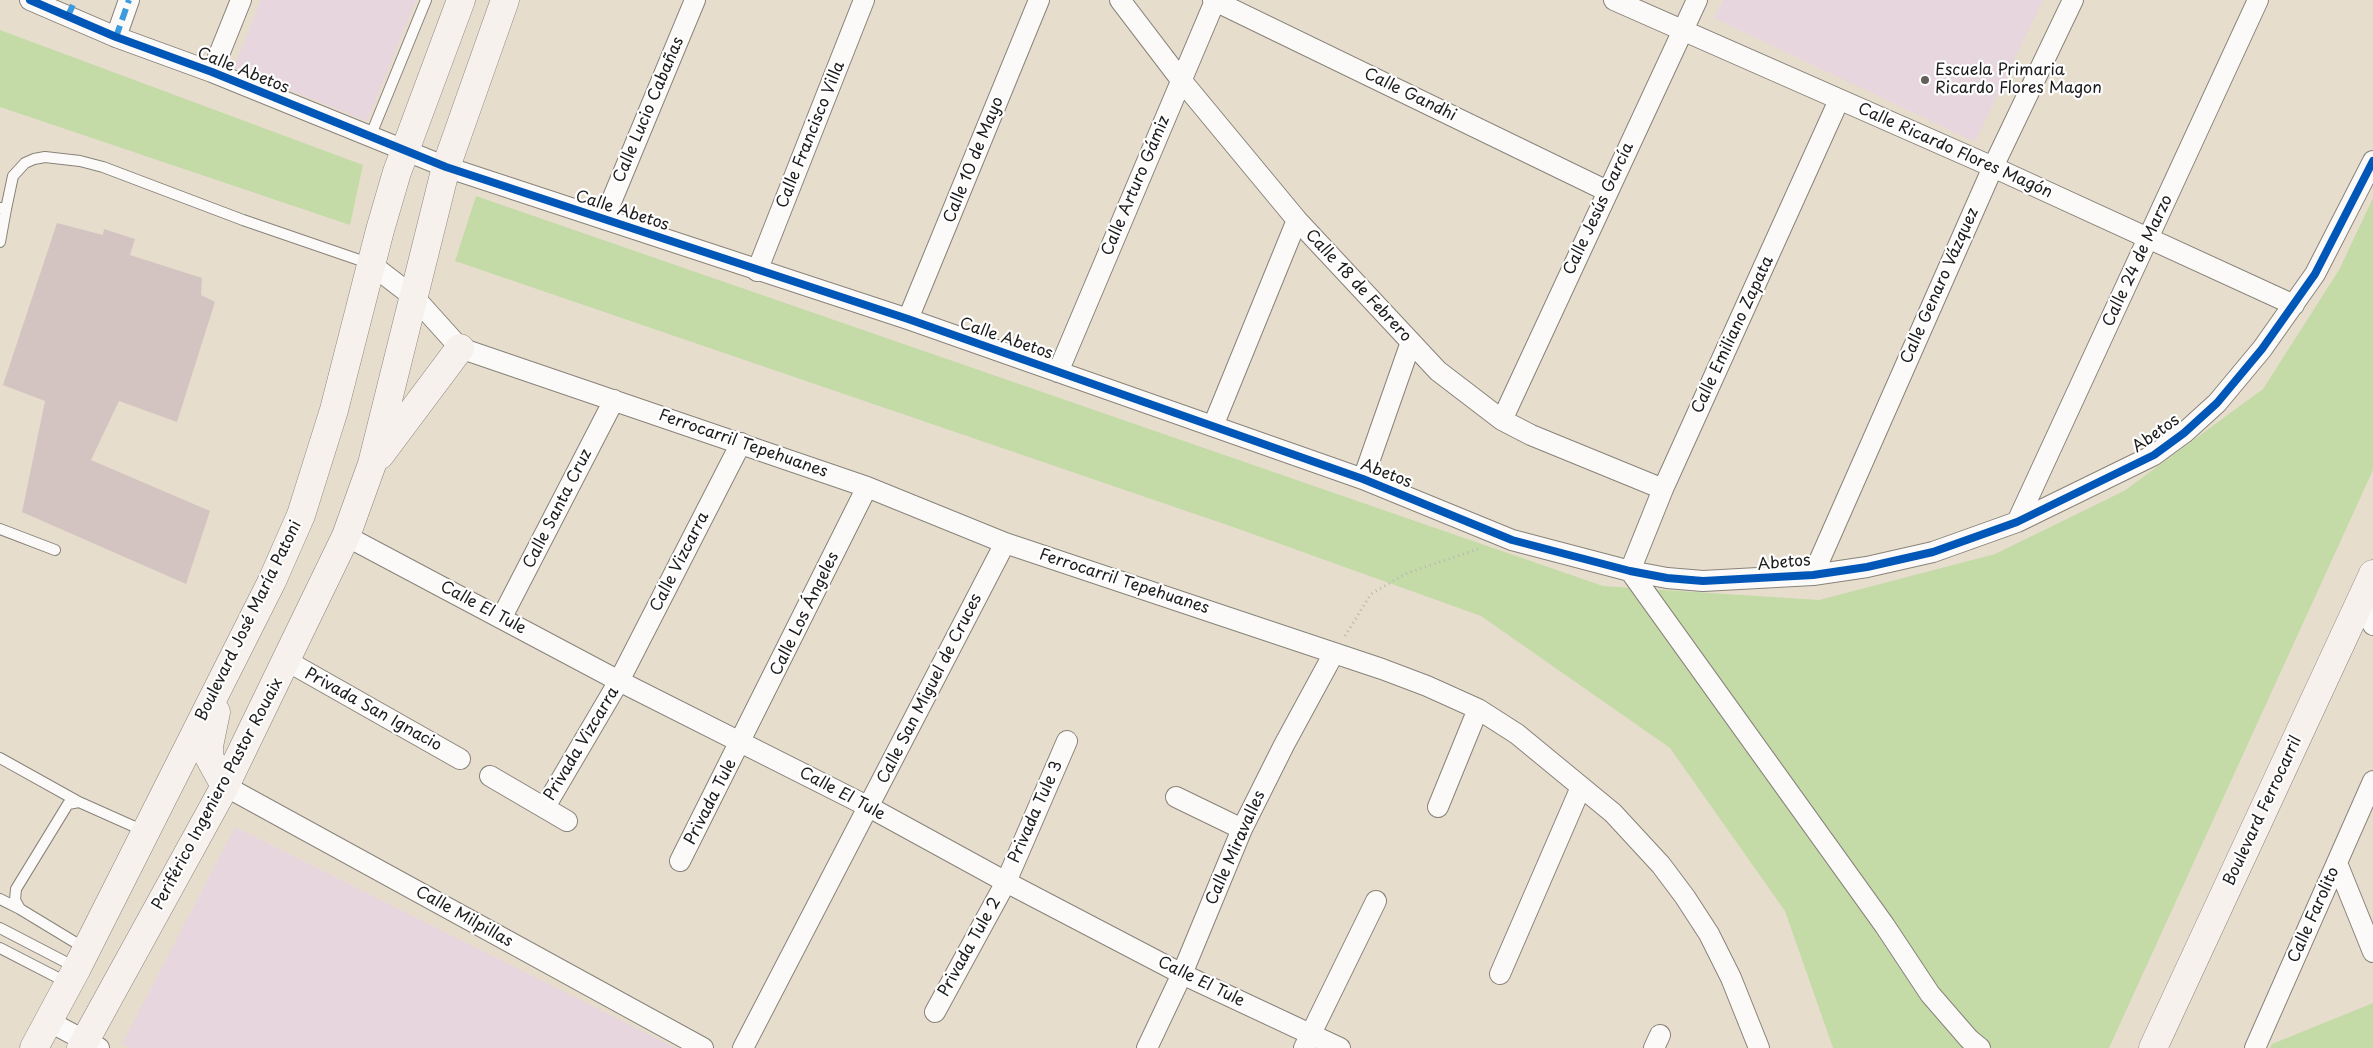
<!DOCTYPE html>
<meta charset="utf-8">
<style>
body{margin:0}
canvas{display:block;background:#e7ddcd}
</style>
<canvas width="2373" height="1048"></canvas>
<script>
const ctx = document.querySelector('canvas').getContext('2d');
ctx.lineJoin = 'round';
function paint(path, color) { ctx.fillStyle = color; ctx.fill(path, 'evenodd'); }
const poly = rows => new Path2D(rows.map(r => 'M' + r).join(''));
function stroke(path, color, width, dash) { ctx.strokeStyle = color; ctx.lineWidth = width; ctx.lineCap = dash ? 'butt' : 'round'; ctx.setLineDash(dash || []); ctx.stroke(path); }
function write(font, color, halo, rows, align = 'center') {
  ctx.font = font + ' "Playpen Sans",sans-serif'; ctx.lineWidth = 4.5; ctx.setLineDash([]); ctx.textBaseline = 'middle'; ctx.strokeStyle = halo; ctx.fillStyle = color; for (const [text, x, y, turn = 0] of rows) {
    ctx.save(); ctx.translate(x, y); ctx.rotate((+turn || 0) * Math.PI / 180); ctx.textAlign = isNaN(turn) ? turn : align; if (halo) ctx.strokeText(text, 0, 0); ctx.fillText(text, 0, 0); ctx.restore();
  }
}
paint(poly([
 [261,0,416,0,367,121,234,68],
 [1723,0,2043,0,1975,142,1714,18],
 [235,827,676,1048,131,1048,122,1044]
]), '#e8d6df');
paint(poly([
 [0,30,363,165,350,225,0,107],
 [476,196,1603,586,1819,600,1995,554,2124,491,2263,389,2339,270,2373,198,2373,470,2109,1048,1833,1048,1785,911,1670,748,1481,616,1233,527,455,261],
 [2373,1003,2373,1048,2270,1048,2272,1044]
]), '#c4dba8');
paint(poly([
 [57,223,103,235,104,229,135,239,130,255,202,278,201,295,215,302,177,422,119,401,91,460,210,511,186,584,22,512,45,401,3,385]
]), '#d3c4c1');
const service = poly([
 [370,137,426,0],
 [6,209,13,176,25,163,34,159,45,157,80,161,103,167,243,220,371,264],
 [0,242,6,209,1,208],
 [0,529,55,550],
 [0,758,79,802],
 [0,899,20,909],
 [0,928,77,968],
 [0,948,68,983],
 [86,949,20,909,15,900,16,889,68,804,79,802,144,831]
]);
const minor = poly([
 [30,0,116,37,212,72,446,167,908,319,1363,479,1512,540,1630,571,1667,578,1703,581,1813,575,1867,567,1933,552,2017,522,2154,455,2184,433,2217,403,2262,349,2315,274,2373,161],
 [1120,0,1181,80,1297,220,1438,371,1502,420,1531,435,1663,489],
 [1213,0,1607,191],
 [1614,0,1993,167,2294,305],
 [116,37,129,0],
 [212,72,241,0],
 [1839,100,1663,489,1630,571,1885,926,1930,994,1969,1039,1980,1048],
 [604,219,695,0],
 [372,265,415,298,460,348,867,487,1005,543,1382,669,1427,686,1478,709,1517,734,1613,813,1661,865,1685,897,1709,934,1731,978,1759,1048],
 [757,271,864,0],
 [908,319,1039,0],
 [1058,372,1215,1],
 [1502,420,1697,0],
 [1213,426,1297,220],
 [1363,479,1411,342],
 [2017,522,2258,0],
 [346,536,619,681,869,807,1006,882,1182,974,1340,1048],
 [1813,575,1993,167,2073,0],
 [2361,599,2373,625],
 [502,617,614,400],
 [287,661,460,759],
 [490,776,567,821],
 [225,786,703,1048],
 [1176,797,1242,829],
 [545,807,619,681,741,443],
 [1438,807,1478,709],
 [680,861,867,487],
 [2337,863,2373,952],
 [1500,974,1581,787],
 [935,1012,1006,882,1067,741],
 [48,1021,99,1048],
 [743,1048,1005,543],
 [1147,1048,1182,974,1242,829,1284,745,1334,653],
 [1304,1048,1376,901],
 [1654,1048,1660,1035],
 [2255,1048,2373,781]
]);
const secondary = poly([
 [380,455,460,348],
 [216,712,209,746,209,757,225,786],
 [34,1048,77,968,272,581,301,515,334,410,380,230,397,172,461,0],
 [81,1048,225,786,346,536,372,464,446,167,505,0],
 [2153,1048,2373,574]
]);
stroke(service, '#88837a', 12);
stroke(minor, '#88837a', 22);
stroke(secondary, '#88837a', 29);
stroke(poly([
 [1345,636,1371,594,1405,574,1481,548]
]), '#b8b7b4', 3, [1, 4]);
stroke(service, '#fbfaf8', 10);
stroke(minor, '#fbfaf8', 20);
stroke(secondary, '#f6f1ed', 28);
stroke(poly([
 [68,16,75,0],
 [116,37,129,0]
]), '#3c9bdf', 6, [12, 6]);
stroke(poly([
 [30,0,116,37,212,72,446,167,908,319,1363,479,1512,540,1630,571,1667,578,1703,581,1813,575,1867,567,1933,552,2017,522,2154,455,2184,433,2217,403,2262,349,2315,274,2373,161]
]), '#0057b8', 8);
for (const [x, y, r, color] of [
 [1925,80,5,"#63605a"]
]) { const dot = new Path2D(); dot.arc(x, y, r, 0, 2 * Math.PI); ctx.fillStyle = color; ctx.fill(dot); stroke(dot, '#fff', 2); }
write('16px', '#1c1c1c', '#fff', [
 ["Calle Abetos",243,71,22],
 ["Calle Gandhi",1410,95,26],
 ["Calle Lucio Cabañas",649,110,-67],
 ["Calle Francisco Villa",811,135,-68],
 ["Calle Ricardo Flores Magón",1955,151,24],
 ["Calle 10 de Mayo",974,160,-68],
 ["Calle Arturo Gámiz",1136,186,-67],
 ["Calle Jesús García",1599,209,-65],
 ["Calle Abetos",622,211,18],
 ["Calle 24 de Marzo",2138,261,-65],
 ["Calle 18 de Febrero",1358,286,47],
 ["Calle Genaro Vázquez",1940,286,-66],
 ["Calle Emiliano Zapata",1733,335,-65],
 ["Calle Abetos",1006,339,19],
 ["Abetos",2156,434,-35],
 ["Ferrocarril Tepehuanes",743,444,19],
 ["Abetos",1386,474,21],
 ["Calle Santa Cruz",558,509,-63],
 ["Calle Vizcarra",680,562,-63],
 ["Abetos",1784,563,-5],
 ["Ferrocarril Tepehuanes",1124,582,18],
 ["Calle El Tule",483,608,28],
 ["Calle Los Ángeles",805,614,-64],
 ["Boulevard José María Patoni",249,621,-64],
 ["Calle San Miguel de Cruces",930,689,-63],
 ["Privada San Ignacio",373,710,29],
 ["Privada Vizcarra",582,744,-59],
 ["Periférico Ingeniero Pastor Rouaix",218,794,-62],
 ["Calle El Tule",842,794,28],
 ["Privada Tule",711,802,-63],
 ["Boulevard Ferrocarril",2263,811,-65],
 ["Privada Tule 3",1036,812,-66],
 ["Calle Miravalles",1236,848,-66],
 ["Calle Farolito",2314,915,-66],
 ["Calle Milpillas",464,917,29],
 ["Privada Tule 2",970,947,-61],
 ["Calle El Tule",1201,982,26]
]);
write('16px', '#1c1c1c', '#fff', [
 ["Escuela Primaria",1935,71],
 ["Ricardo Flores Magon",1935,89]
], 'left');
</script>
